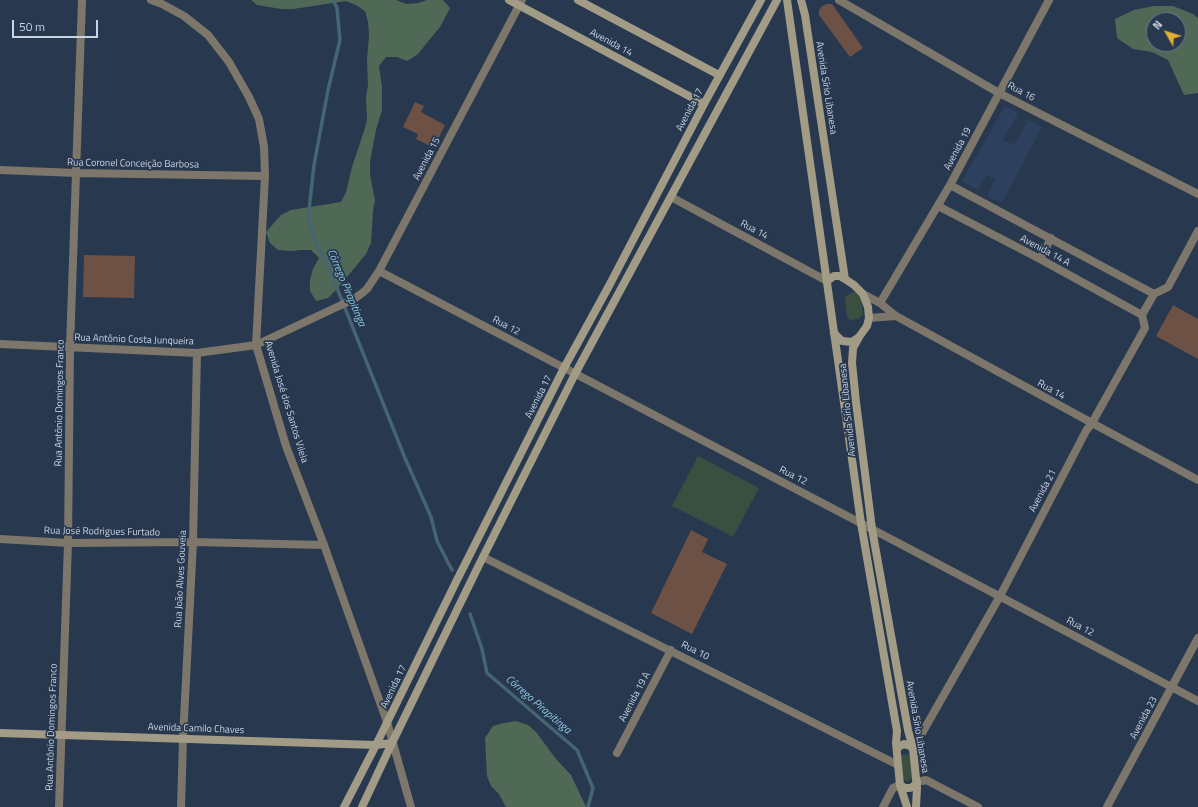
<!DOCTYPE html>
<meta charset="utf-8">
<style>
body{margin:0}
#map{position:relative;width:1198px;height:807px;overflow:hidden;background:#28384f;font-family:"Titillium Web",sans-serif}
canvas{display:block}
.north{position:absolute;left:1146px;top:12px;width:40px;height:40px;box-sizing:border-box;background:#28384f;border:1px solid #68768a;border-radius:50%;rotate:309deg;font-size:11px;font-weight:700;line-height:16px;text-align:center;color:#c9d3e2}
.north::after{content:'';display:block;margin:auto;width:14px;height:18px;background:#e2af34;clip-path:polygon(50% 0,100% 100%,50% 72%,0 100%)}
.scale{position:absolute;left:12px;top:20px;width:86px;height:18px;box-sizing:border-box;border:2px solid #c9d3e2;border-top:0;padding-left:5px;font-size:12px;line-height:14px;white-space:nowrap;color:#c9d3e2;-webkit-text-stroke:3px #28384f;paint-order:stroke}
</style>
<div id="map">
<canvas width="1198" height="807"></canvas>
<div class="north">N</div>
<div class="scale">50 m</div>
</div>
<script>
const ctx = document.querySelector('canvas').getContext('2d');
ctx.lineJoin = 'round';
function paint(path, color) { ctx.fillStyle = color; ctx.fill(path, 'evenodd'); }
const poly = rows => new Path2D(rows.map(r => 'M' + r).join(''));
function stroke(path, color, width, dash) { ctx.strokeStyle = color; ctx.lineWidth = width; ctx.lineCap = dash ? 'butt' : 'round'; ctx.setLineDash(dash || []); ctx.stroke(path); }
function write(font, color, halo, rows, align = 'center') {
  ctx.font = font + ' "Titillium Web",sans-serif'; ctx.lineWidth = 3.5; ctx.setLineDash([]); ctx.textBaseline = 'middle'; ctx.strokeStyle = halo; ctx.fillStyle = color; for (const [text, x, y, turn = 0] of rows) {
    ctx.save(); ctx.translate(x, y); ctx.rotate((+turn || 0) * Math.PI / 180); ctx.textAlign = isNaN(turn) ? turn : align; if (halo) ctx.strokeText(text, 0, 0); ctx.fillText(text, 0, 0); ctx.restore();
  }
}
paint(poly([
 [1005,106,1018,113,1003,140,1014,145,1028,120,1042,127,1002,203,987,196,996,179,987,175,978,190,962,181]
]), '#2d415e');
paint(poly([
 [853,292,857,293,859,295,861,300,863,314,858,319,851,320,849,319,847,316,845,300,846,296],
 [698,456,759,488,733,537,672,506],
 [905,754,908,755,911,758,913,777,912,779,907,781,903,779,901,756]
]), '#3b4f41');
paint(poly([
 [251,0,396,0,407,4,418,3,427,0,443,0,450,8,440,27,417,55,407,61,397,57,386,57,379,66,382,87,382,110,376,130,370,162,370,175,375,200,373,211,371,243,366,254,337,289,328,298,316,301,310,291,310,280,313,269,319,258,311,250,301,250,291,251,278,250,270,243,266,232,281,215,291,210,341,202,346,192,352,167,364,131,367,120,366,97,368,85,367,61,369,35,368,22,365,11,356,5,346,1,293,9,281,9,257,5],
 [1154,6,1173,6,1193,14,1198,18,1198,93,1184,95,1168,60,1152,52,1133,49,1117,38,1115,19,1134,10],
 [1154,20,1178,20,1178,44,1154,44],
 [516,721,528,725,536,732,556,759,571,775,586,807,506,807,499,794,491,786,487,776,485,738,493,726,504,723]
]), '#506957');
stroke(poly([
 [333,0,337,8,340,40,328,90,314,165,308,219,316,244,327,263,405,458,431,517,437,541,452,570],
 [470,614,482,649,487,673,577,750,593,788,588,807]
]), '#456571', 3.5);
paint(poly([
 [827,4,832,4,863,48,850,57,819,15,819,10,822,6],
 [415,102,424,106,421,112,445,125,434,148,416,139,418,134,403,127],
 [84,255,135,256,134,298,83,297],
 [1173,305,1198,319,1198,359,1156,336],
 [691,530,708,539,702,552,727,564,692,634,651,613]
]), '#6c5144');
stroke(poly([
 [151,0,162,4,184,16,208,35,229,62,249,97,259,119,264,147,265,176,256,345,286,446,324,545,387,722,411,807],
 [839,0,999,93,1198,194],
 [0,170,76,173,265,176],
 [950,185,1154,294],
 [671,197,827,281],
 [938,206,1040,259,1142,315],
 [1040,259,1051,238],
 [379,271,851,518,1198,701],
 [863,294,880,303,896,316,1092,423,1198,480],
 [880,303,950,185,1049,0],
 [869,318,896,316],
 [0,344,197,353,256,345,354,299,361,294,367,289,379,271,522,0],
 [0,539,68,543,193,542,324,545],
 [483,557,898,765],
 [913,749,1000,596,1086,431,1092,423,1145,328,1142,315,1154,294,1168,287,1198,231],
 [617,753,671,650],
 [917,782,926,780,978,807],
 [59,807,68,543,70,347,82,0],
 [181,807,183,739,193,542,197,353],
 [883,807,893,788,900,785],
 [1107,807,1198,638]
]), '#7c776a', 8);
stroke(poly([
 [509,0,704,104],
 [578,0,719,75],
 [787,0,861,523,897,731,896,743,900,785,907,807],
 [801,0,805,15,845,279,854,285,863,294,868,307,869,318,867,326,859,337,853,348,852,363,856,402,872,529,908,730,913,749,917,788,916,807],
 [827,281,834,276,840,276,845,279],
 [834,333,842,341,852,342,859,337],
 [0,733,376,745,392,743],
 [897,750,898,747,904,744,910,746,913,749],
 [900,785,905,788,910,788,914,786,917,782],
 [344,807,376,745,456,582,564,368,610,284,704,104,761,0],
 [362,807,392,743,478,567,575,374,777,0]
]), '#a29b85', 8);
write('10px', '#c9d3e2', '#28384f', [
 ["Avenida 14",611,43,28],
 ["Avenida Sírio Libanesa",826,88,81],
 ["Rua 16",1021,92,28],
 ["Avenida 17",690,110,-62],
 ["Avenida 19",958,149,-62],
 ["Avenida 15",427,159,-62],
 ["Rua Coronel Conceição Barbosa",133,164,1],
 ["Rua 14",754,230,28],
 ["Avenida 14 A",1045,251,28],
 ["Rua 12",506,326,28],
 ["Rua Antônio Costa Junqueira",134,340,2],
 ["Rua 14",1051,390,29],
 ["Avenida 17",539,397,-63],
 ["Avenida José dos Santos Vilela",286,402,73],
 ["Rua Antônio Domingos Franco",60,403,-89],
 ["Avenida Sírio Libanesa",848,410,-96],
 ["Rua 12",793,476,27],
 ["Avenida 21",1043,491,-62],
 ["Rua José Rodrigues Furtado",102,532,1],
 ["Rua João Alves Gouveia",181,579,-87],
 ["Rua 12",1080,627,28],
 ["Rua 10",695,651,27],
 ["Avenida 17",394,687,-64],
 ["Avenida 19 A",635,697,-62],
 ["Avenida 23",1144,718,-62],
 ["Rua Antônio Domingos Franco",52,727,-88],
 ["Avenida Sírio Libanesa",917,727,80],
 ["Avenida Camilo Chaves",196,729,2]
]);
write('italic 11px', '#8bcae0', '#28384f', [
 ["Córrego Pirapitinga",346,288,67],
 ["Córrego Pirapitinga",538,705,41]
]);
</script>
